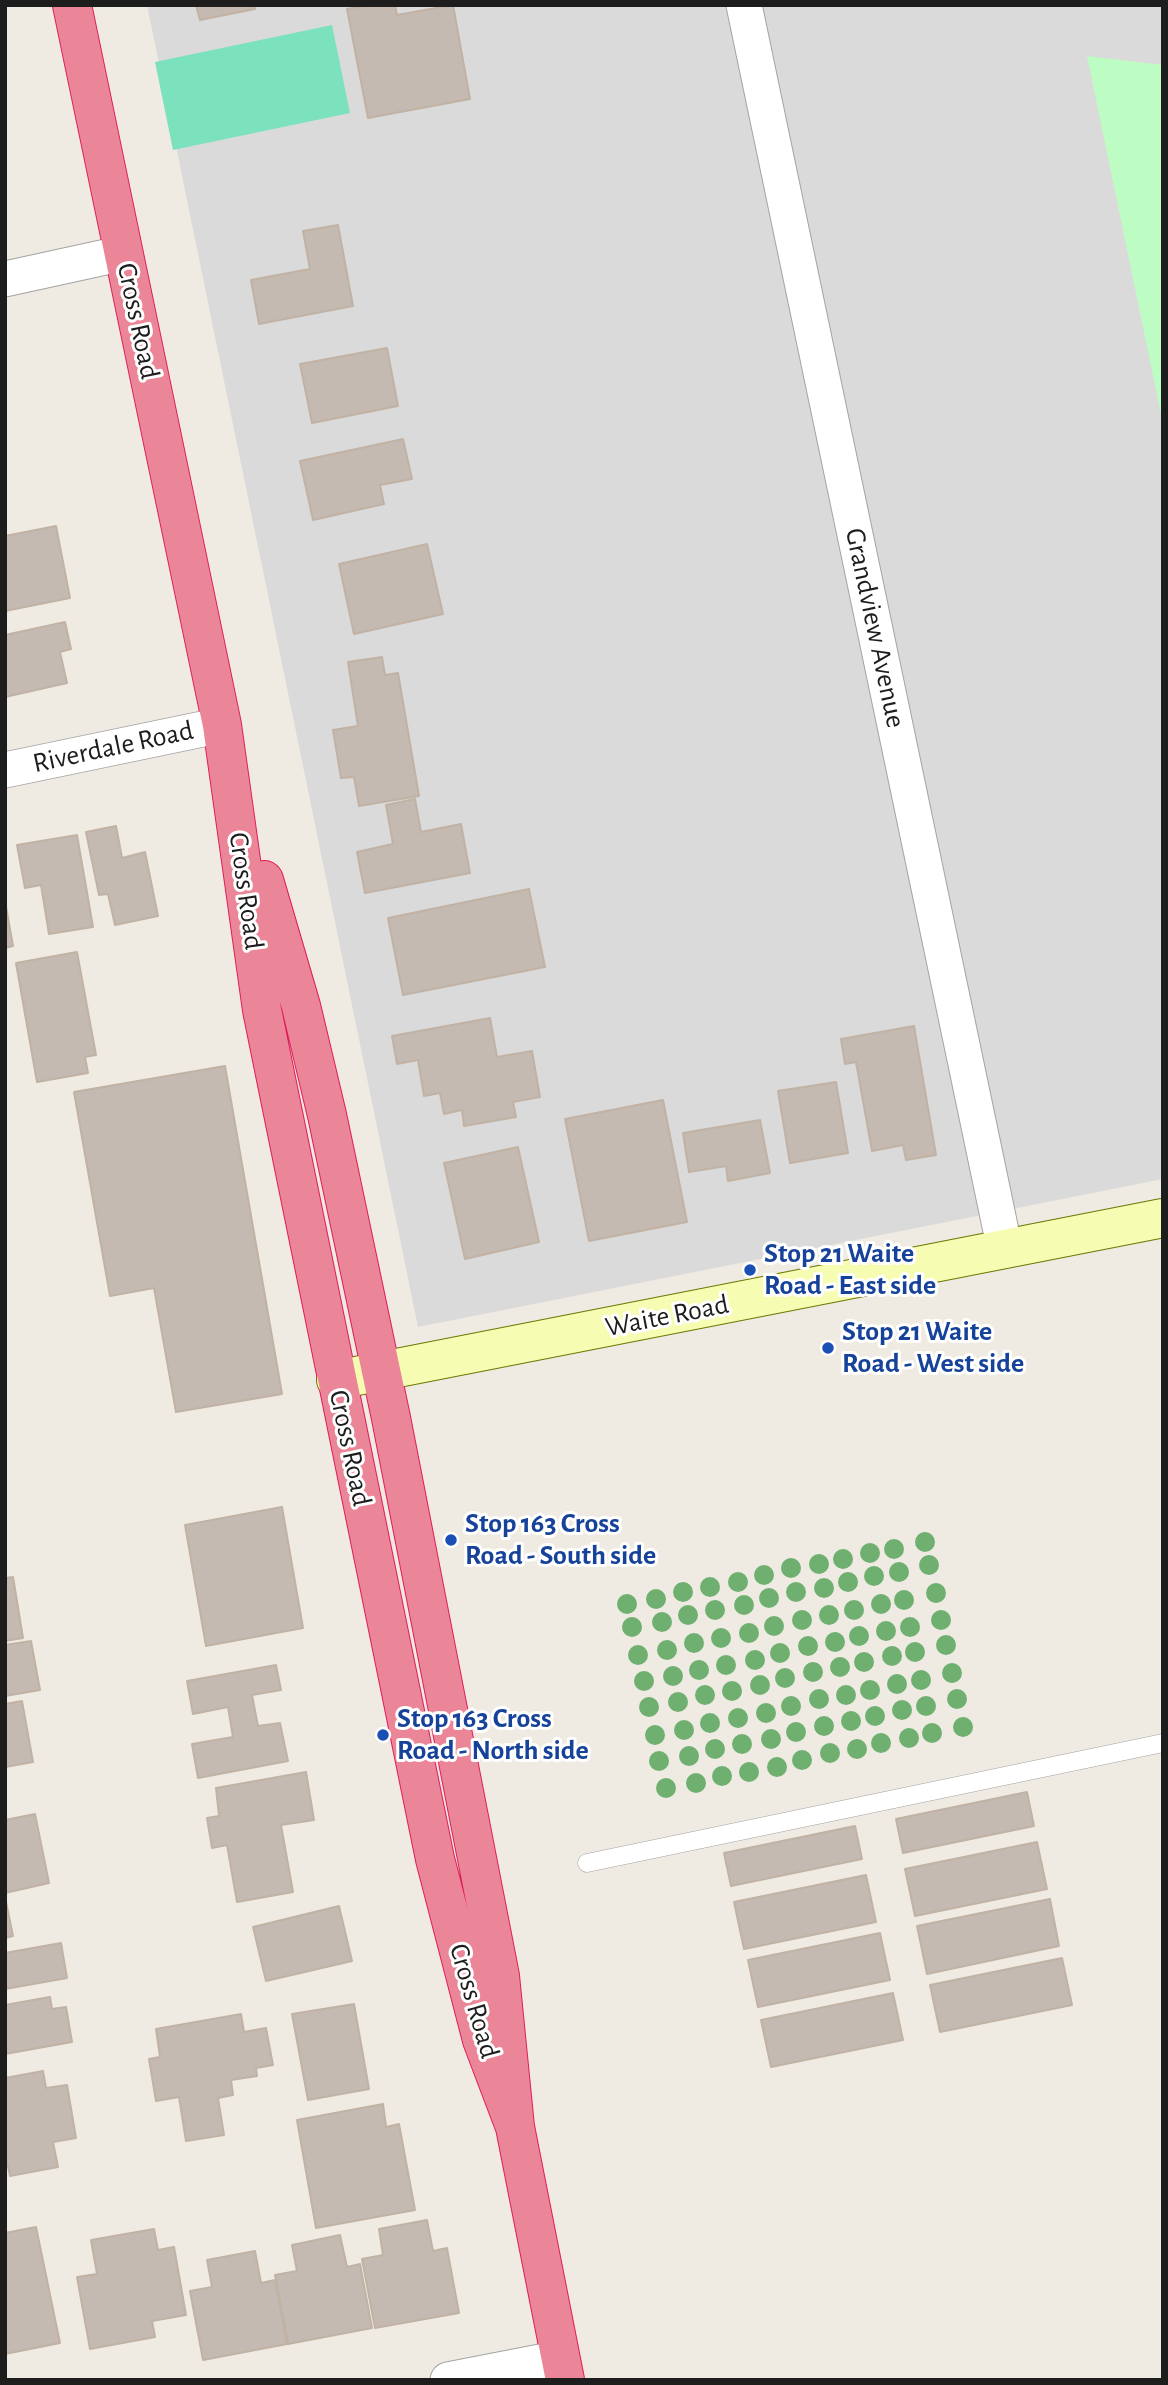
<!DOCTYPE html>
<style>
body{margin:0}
#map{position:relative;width:1168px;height:2385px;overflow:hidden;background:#efebe3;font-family:"Alegreya Sans",sans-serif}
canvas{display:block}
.frame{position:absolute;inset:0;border:7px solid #1d1d1d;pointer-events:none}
</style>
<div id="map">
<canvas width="1168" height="2385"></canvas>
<div class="frame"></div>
</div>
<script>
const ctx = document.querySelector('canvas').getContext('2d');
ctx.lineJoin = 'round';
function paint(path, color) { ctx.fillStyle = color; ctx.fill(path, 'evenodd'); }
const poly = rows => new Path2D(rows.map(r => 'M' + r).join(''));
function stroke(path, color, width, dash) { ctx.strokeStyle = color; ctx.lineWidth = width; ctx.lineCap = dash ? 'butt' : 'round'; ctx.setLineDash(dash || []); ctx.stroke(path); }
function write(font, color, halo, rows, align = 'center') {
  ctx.font = font + ' "Alegreya Sans",sans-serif'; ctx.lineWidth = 6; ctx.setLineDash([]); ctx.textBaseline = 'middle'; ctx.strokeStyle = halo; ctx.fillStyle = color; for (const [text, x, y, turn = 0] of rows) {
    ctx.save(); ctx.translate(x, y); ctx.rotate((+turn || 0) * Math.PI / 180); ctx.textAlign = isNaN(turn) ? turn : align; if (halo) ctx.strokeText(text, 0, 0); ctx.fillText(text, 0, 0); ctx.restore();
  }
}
paint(poly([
 [147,5,1163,5,1163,1179,418,1327]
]), '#dbdada');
paint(poly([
 [1087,56,1163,65,1163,424]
]), '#bdfcc3');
paint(poly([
 [332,25,350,113,173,150,155,62]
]), '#7ce2bd');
const building = poly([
 [196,5,254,5,255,9,200,20,196,5],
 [369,5,395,5,397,15,453,5,470,99,368,118,347,9,369,5],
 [338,225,353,306,259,324,251,280,310,269,303,231,338,225],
 [387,348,398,406,312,423,300,364,387,348],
 [403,439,412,479,380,485,384,504,313,520,300,461,403,439],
 [56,526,70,598,5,611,5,536,56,526],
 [427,544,443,614,354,634,339,564,427,544],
 [65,622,71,649,60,652,67,683,5,697,5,635,65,622],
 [382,657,385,675,398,673,419,796,359,806,354,777,341,778,333,730,358,726,348,662,382,657],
 [415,799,421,832,461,824,470,873,365,893,357,852,393,844,386,805,415,799],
 [116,826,122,858,145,852,158,916,115,925,108,894,99,895,86,832,116,826],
 [77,835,93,927,49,934,41,885,25,888,17,845,77,835],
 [529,889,545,967,403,995,388,918,529,889],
 [5,901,13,946,5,948,5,901],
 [77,952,96,1055,85,1057,88,1073,37,1082,16,963,77,952],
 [490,1018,497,1057,532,1051,540,1097,513,1102,516,1117,464,1126,462,1110,444,1114,440,1093,424,1096,418,1060,397,1064,392,1036,490,1018],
 [914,1026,936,1155,906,1160,903,1145,872,1151,856,1062,845,1064,841,1039,914,1026],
 [225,1066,282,1394,176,1412,154,1288,110,1296,74,1092,225,1066],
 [836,1082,848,1153,790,1163,778,1091,836,1082],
 [663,1100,687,1222,589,1241,565,1119,663,1100],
 [760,1120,770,1173,728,1181,726,1166,689,1172,683,1133,760,1120],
 [518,1147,539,1242,465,1259,444,1163,518,1147],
 [282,1507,303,1628,206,1646,185,1525,282,1507],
 [13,1577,23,1638,5,1641,5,1578,13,1577],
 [31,1641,40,1690,5,1696,5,1645,31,1641],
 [276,1665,281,1690,252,1695,258,1726,280,1723,288,1761,198,1778,192,1744,233,1737,228,1707,193,1714,187,1681,276,1665],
 [22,1701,33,1762,5,1767,5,1704,22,1701],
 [306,1772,314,1820,281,1825,293,1892,237,1902,227,1845,212,1848,207,1818,219,1816,216,1788,306,1772],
 [1027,1792,1034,1826,903,1853,896,1819,1027,1792],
 [35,1814,49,1883,5,1893,5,1820,35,1814],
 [855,1826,862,1859,731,1886,724,1853,855,1826],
 [1037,1842,1047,1889,915,1916,905,1869,1037,1842],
 [866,1875,876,1922,744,1949,734,1902,866,1875],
 [5,1897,13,1936,5,1938,5,1897],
 [1050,1899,1059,1946,927,1974,917,1926,1050,1899],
 [339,1906,352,1961,266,1981,253,1927,339,1906],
 [880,1933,890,1980,758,2007,748,1960,880,1933],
 [61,1943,67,1978,5,1989,5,1953,61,1943],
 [1062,1958,1072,2005,940,2032,930,1985,1062,1958],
 [893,1993,903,2040,771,2067,761,2020,893,1993],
 [50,1997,52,2009,66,2007,72,2042,5,2054,5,2005,50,1997],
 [354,2004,369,2089,308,2100,292,2014,354,2004],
 [241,2014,244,2032,266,2028,273,2065,256,2068,257,2076,231,2080,233,2095,218,2098,224,2135,186,2141,179,2097,156,2101,149,2059,160,2057,156,2029,241,2014],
 [43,2071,46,2088,67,2085,76,2138,53,2142,58,2167,10,2176,8,2166,5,2167,5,2078,43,2071],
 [383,2104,386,2127,399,2124,415,2210,316,2228,297,2120,383,2104],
 [427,2220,433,2251,447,2248,459,2313,375,2328,362,2259,383,2255,379,2229,427,2220],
 [36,2227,60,2343,5,2354,5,2233,36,2227],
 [154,2229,158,2250,174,2247,186,2315,152,2321,155,2337,90,2349,77,2277,97,2274,91,2240,154,2229],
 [340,2235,347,2267,360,2264,372,2328,288,2344,275,2275,297,2271,292,2245,340,2235],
 [255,2251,261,2283,275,2280,287,2344,203,2360,190,2291,212,2287,207,2260,255,2251]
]);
paint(building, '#c4bab2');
stroke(building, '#c1b2a4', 2);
const lane = poly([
 [587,1863,1163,1743]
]);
const street = poly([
 [744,5,1005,1250],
 [5,279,124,253],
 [5,770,222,725],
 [448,2380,561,2358]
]);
const secondary = poly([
 [336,1380,1163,1218]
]);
const highway = poly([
 [72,5,222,725,262,1010,435,1859,482,2040,515,2127],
 [264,880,301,1006,327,1115,391,1418,500,1976,515,2127,565,2380]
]);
stroke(lane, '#a4a4a4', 19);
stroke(street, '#a4a4a4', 37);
stroke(secondary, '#697900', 40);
stroke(highway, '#e11c5b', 40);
stroke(lane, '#fff', 18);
stroke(street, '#fff', 35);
stroke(secondary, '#f7fcb3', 38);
stroke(highway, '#ea8697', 38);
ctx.fillStyle = '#6fb071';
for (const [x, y] of [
 [925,1542],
 [894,1549],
 [870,1553],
 [843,1559],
 [819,1564],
 [929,1565],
 [791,1568],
 [899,1572],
 [764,1575],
 [874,1576],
 [738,1582],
 [848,1582],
 [710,1587],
 [824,1588],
 [683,1592],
 [796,1592],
 [936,1593],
 [769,1598],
 [656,1599],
 [904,1600],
 [627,1604],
 [881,1604],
 [744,1605],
 [715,1610],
 [854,1610],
 [688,1615],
 [829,1615],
 [802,1620],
 [941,1620],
 [662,1622],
 [774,1626],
 [632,1627],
 [910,1627],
 [886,1631],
 [749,1633],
 [859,1636],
 [721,1638],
 [835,1642],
 [694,1643],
 [946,1645],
 [808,1646],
 [667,1650],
 [915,1652],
 [780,1653],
 [638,1655],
 [892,1656],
 [755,1660],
 [864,1662],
 [726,1665],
 [840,1667],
 [699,1670],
 [813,1672],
 [952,1673],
 [673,1676],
 [785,1678],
 [921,1680],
 [644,1681],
 [897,1684],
 [760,1685],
 [870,1690],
 [732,1691],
 [705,1695],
 [846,1695],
 [819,1699],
 [957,1699],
 [678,1702],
 [791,1706],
 [926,1706],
 [649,1707],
 [902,1710],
 [766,1713],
 [875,1716],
 [738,1718],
 [851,1721],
 [710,1723],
 [824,1726],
 [963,1727],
 [684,1730],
 [796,1732],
 [932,1733],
 [655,1735],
 [909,1738],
 [771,1739],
 [881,1743],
 [742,1744],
 [715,1749],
 [857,1749],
 [830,1753],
 [689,1756],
 [802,1760],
 [659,1761],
 [777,1767],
 [749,1772],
 [722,1776],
 [696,1783],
 [666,1788]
]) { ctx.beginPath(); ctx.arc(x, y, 10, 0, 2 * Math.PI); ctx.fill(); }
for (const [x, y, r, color] of [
 [750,1270,7,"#1a4fb4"],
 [828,1348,7,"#1a4fb4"],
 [451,1540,7,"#1a4fb4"],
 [383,1735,7,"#1a4fb4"]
]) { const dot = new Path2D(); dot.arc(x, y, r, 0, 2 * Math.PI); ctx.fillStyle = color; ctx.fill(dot); stroke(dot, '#fff', 2.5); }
write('28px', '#1d1d1d', '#fff', [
 ["Cross Road",138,321,78],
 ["Grandview Avenue",875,628,78],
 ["Riverdale Road",113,747,-12],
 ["Cross Road",246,891,82],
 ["Waite Road",667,1316,-11],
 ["Cross Road",350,1448,78],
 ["Cross Road",474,2001,74]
]);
write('bold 28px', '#164399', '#fff', [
 ["Stop 21 Waite",764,1254],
 ["Road - East side",764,1286],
 ["Stop 21 Waite",842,1332],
 ["Road - West side",842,1364],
 ["Stop 163 Cross",465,1524],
 ["Road - South side",465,1556],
 ["Stop 163 Cross",397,1719],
 ["Road - North side",397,1751]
], 'left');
</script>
